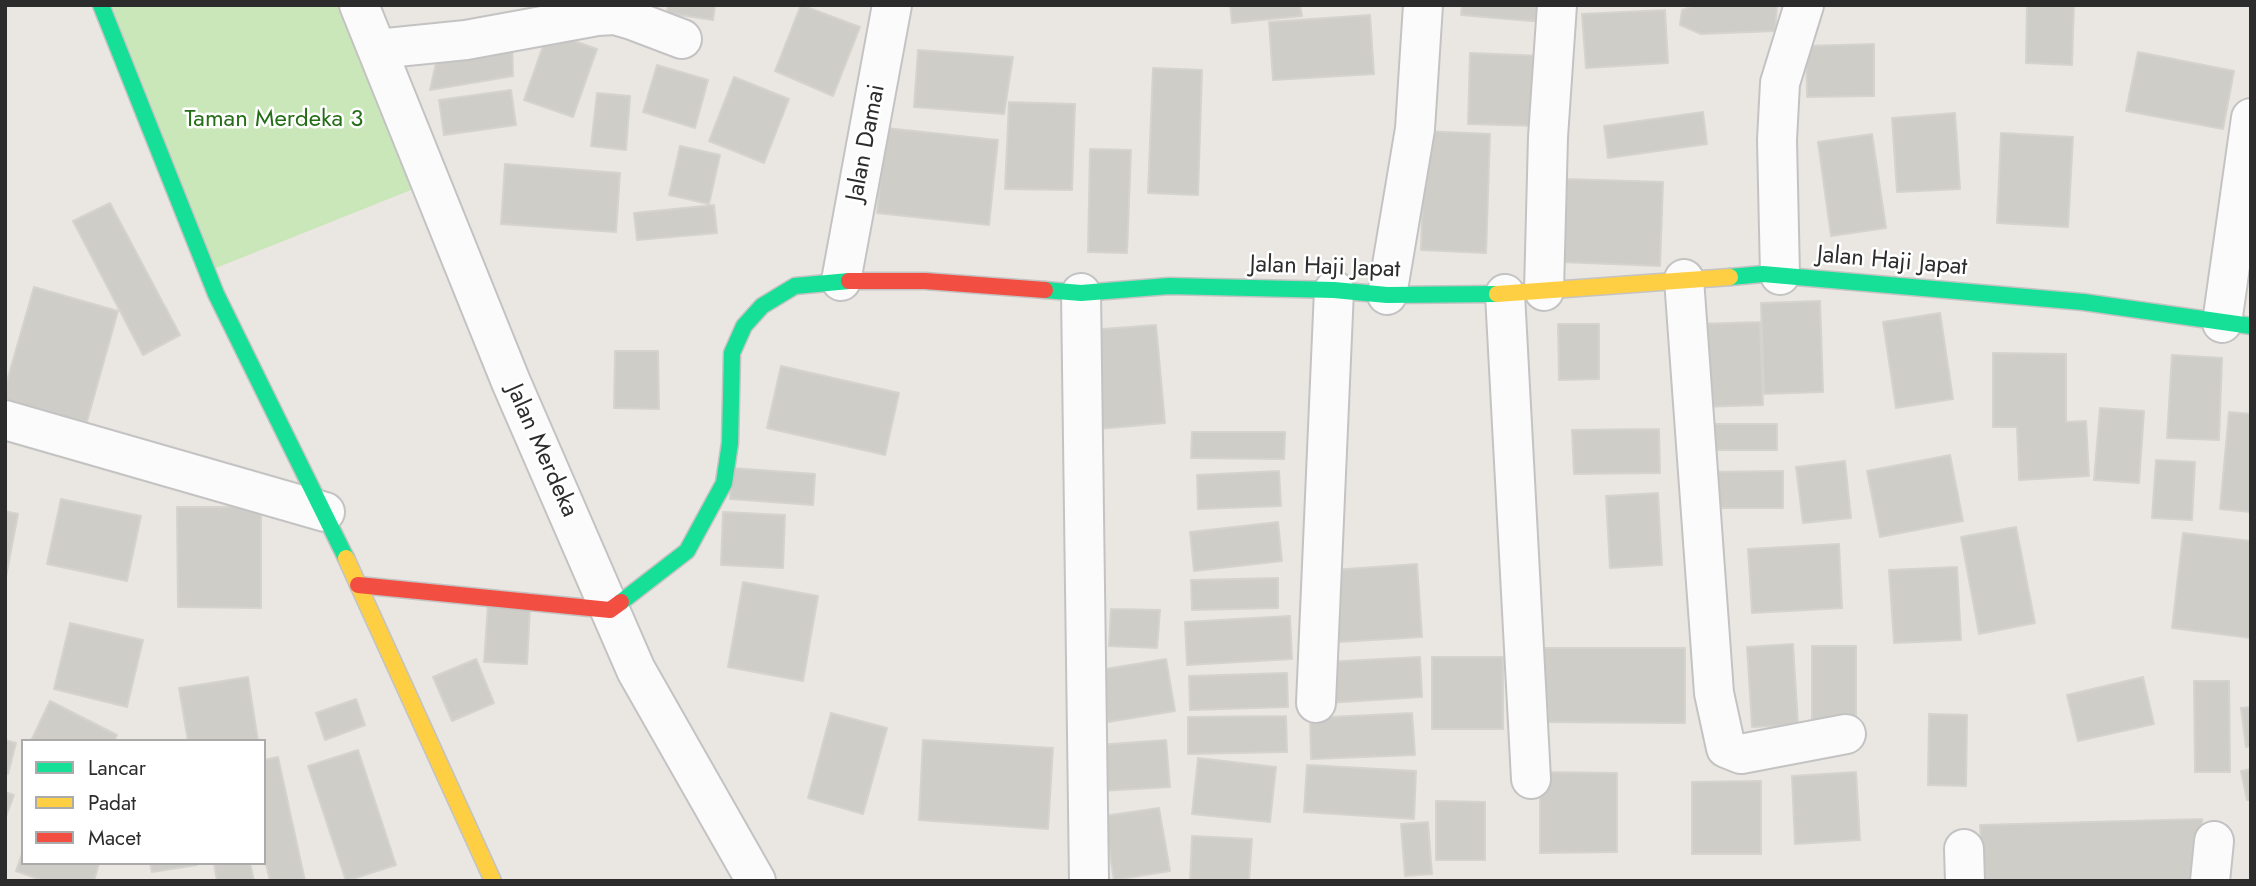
<!DOCTYPE html>
<style>
body{margin:0}
#map{position:relative;width:2256px;height:886px;overflow:hidden;background:#eae7e2;font-family:Jost,sans-serif}
canvas{display:block}
.frame{position:absolute;inset:0;border:7px solid #2c2c2c;pointer-events:none}
.legend{position:absolute;left:21px;top:739px;width:245px;height:126px;box-sizing:border-box;background:#fff;border:2px solid #ababab;margin:0;padding:9px 12px;list-style:none;font-size:21px;color:#2c2c2c}
.legend li{display:flex;align-items:center;gap:14px;height:35px}
.legend b{width:35px;border:2px solid #ababab}
</style>
<div id="map">
<canvas width="2256" height="886"></canvas>
<div class="frame"></div>
<ul class="legend">
<li><b style="height:9px;background:#16e098"></b>Lancar</li>
<li><b style="height:9px;background:#ffcf43"></b>Padat</li>
<li><b style="height:9px;background:#f24e42"></b>Macet</li>
</ul>
</div>
<script>
const ctx = document.querySelector('canvas').getContext('2d');
ctx.lineJoin = 'round';
function paint(path, color) { ctx.fillStyle = color; ctx.fill(path, 'evenodd'); }
const poly = rows => new Path2D(rows.map(r => 'M' + r).join(''));
function stroke(path, color, width, dash) { ctx.strokeStyle = color; ctx.lineWidth = width; ctx.lineCap = dash ? 'butt' : 'round'; ctx.setLineDash(dash || []); ctx.stroke(path); }
function write(font, color, halo, rows, align = 'center') {
  ctx.font = font + ' Jost,sans-serif'; ctx.lineWidth = 5; ctx.setLineDash([]); ctx.textBaseline = 'middle'; ctx.strokeStyle = halo; ctx.fillStyle = color; for (const [text, x, y, turn = 0] of rows) {
    ctx.save(); ctx.translate(x, y); ctx.rotate((+turn || 0) * Math.PI / 180); ctx.textAlign = isNaN(turn) ? turn : align; if (halo) ctx.strokeText(text, 0, 0); ctx.fillText(text, 0, 0); ctx.restore();
  }
}
paint(poly([
 [101,5,365,5,431,182,211,270]
]), '#cae7b9');
const building = poly([
 [668,5,715,5,713,20,667,13,668,5],
 [801,5,860,27,833,96,775,71,801,5],
 [1230,5,1300,5,1302,16,1232,23,1230,5],
 [1462,5,1544,5,1543,22,1461,15,1462,5],
 [1777,5,1775,31,1701,34,1680,25,1682,10,1696,5,1777,5],
 [2027,5,2074,5,2072,65,2026,63,2027,5],
 [1665,10,1668,63,1586,68,1582,14,1665,10],
 [1370,15,1374,74,1273,80,1269,22,1370,15],
 [548,32,597,49,573,117,524,100,548,32],
 [512,38,513,76,430,90,439,49,512,38],
 [1874,44,1874,96,1807,97,1806,46,1874,44],
 [918,50,1013,57,1004,114,914,107,918,50],
 [2138,52,2234,71,2223,129,2126,111,2138,52],
 [1470,53,1543,56,1540,126,1468,124,1470,53],
 [657,65,708,80,695,128,643,112,657,65],
 [1153,68,1202,70,1198,195,1148,193,1153,68],
 [734,77,789,99,764,163,709,141,734,77],
 [511,90,516,125,444,135,439,100,511,90],
 [597,93,630,96,626,150,591,146,597,93],
 [1009,102,1075,104,1072,190,1005,189,1009,102],
 [1703,112,1707,144,1608,158,1604,126,1703,112],
 [1955,113,1960,189,1897,192,1892,118,1955,113],
 [886,128,998,140,989,225,877,213,886,128],
 [1425,131,1490,134,1486,253,1421,250,1425,131],
 [2001,133,2073,137,2068,227,1997,223,2001,133],
 [1872,134,1886,228,1831,236,1818,142,1872,134],
 [680,146,720,155,709,204,669,195,680,146],
 [1090,149,1131,150,1127,253,1088,252,1090,149],
 [505,164,620,173,616,232,501,224,505,164],
 [1564,179,1663,182,1660,266,1561,262,1564,179],
 [110,203,180,335,143,355,73,221,110,203],
 [714,205,717,233,637,240,634,213,714,205],
 [34,287,118,311,86,425,5,402,5,388,34,287],
 [1820,301,1823,392,1764,394,1761,303,1820,301],
 [1940,313,1953,399,1896,408,1883,322,1940,313],
 [1760,322,1763,405,1699,407,1697,324,1760,322],
 [1558,324,1599,324,1599,379,1559,380,1558,324],
 [1156,325,1165,423,1099,429,1090,330,1156,325],
 [615,351,658,351,659,409,614,408,615,351],
 [1993,353,2066,354,2066,422,2086,421,2089,476,2019,480,2017,427,1993,427,1993,353],
 [2172,355,2222,358,2219,440,2167,438,2172,355],
 [781,366,899,393,885,455,767,428,781,366],
 [2100,408,2144,411,2139,483,2094,480,2100,408],
 [2229,412,2251,414,2251,512,2220,509,2229,412],
 [1709,424,1777,424,1777,450,1708,450,1709,424],
 [1659,429,1660,473,1574,474,1572,430,1659,429],
 [1192,432,1285,432,1284,459,1191,458,1192,432],
 [1950,455,1963,521,1880,537,1867,471,1950,455],
 [2156,460,2195,462,2192,520,2152,518,2156,460],
 [1845,461,1851,518,1803,523,1796,467,1845,461],
 [732,468,815,474,813,505,730,499,732,468],
 [1279,471,1281,506,1198,509,1197,475,1279,471],
 [1783,471,1783,508,1704,508,1704,472,1783,471],
 [1658,493,1662,565,1610,568,1606,496,1658,493],
 [61,499,141,516,127,581,47,564,61,499],
 [177,507,261,507,261,608,178,607,177,507],
 [5,511,18,514,5,582,5,511],
 [723,512,785,515,783,568,721,565,723,512],
 [1278,522,1282,561,1194,571,1190,532,1278,522],
 [2016,527,2035,623,1979,634,1961,537,2016,527],
 [2183,533,2251,541,2251,638,2172,628,2183,533],
 [1839,544,1842,608,1752,613,1748,549,1839,544],
 [1417,564,1422,637,1339,642,1333,570,1417,564],
 [1957,567,1961,640,1894,643,1889,570,1957,567],
 [1278,578,1278,608,1192,610,1191,580,1278,578],
 [743,582,818,596,803,681,728,667,743,582],
 [488,604,530,607,527,664,484,662,488,604],
 [1111,609,1160,610,1157,648,1109,646,1111,609],
 [1290,616,1292,659,1187,665,1185,622,1290,616],
 [70,623,143,640,127,707,54,689,70,623],
 [1793,644,1798,725,1752,727,1747,647,1793,644],
 [1812,646,1856,646,1856,723,1812,722,1812,646],
 [1539,648,1685,648,1685,723,1539,722,1539,648],
 [1420,657,1422,697,1327,703,1325,662,1420,657],
 [1432,657,1503,657,1503,729,1432,729,1432,657],
 [476,659,494,703,452,721,433,677,476,659],
 [1166,659,1175,711,1108,722,1099,670,1166,659],
 [1287,673,1288,707,1190,710,1189,676,1287,673],
 [248,677,258,741,188,741,179,688,248,677],
 [2143,677,2154,724,2078,741,2067,695,2143,677],
 [2194,681,2229,681,2230,772,2195,772,2194,681],
 [356,699,365,725,325,740,316,713,356,699],
 [50,701,117,735,114,741,31,741,50,701],
 [2251,707,2251,746,2246,747,2241,708,2251,707],
 [831,713,887,728,863,814,808,798,831,713],
 [1412,713,1415,755,1311,759,1310,718,1412,713],
 [1929,714,1967,715,1966,786,1928,785,1929,714],
 [1286,716,1287,752,1188,754,1188,717,1286,716],
 [5,740,16,743,8,774,5,773,5,740],
 [923,740,1053,748,1048,829,919,820,923,740],
 [1166,740,1170,787,1100,791,1097,745,1166,740],
 [358,750,396,865,346,881,308,766,358,750],
 [278,757,305,881,270,881,264,856,264,760,278,757],
 [1198,758,1276,767,1270,822,1192,814,1198,758],
 [1307,765,1416,771,1414,819,1304,812,1307,765],
 [2251,769,2251,800,2247,800,2241,771,2251,769],
 [1540,772,1617,773,1617,852,1540,853,1540,772],
 [1856,772,1860,840,1795,844,1792,776,1856,772],
 [1761,781,1761,854,1692,854,1692,782,1761,781],
 [5,792,14,795,5,819,5,792],
 [1436,801,1485,802,1485,860,1436,860,1436,801],
 [1159,808,1170,871,1114,880,1104,816,1159,808],
 [2202,819,2204,881,1982,881,1980,825,2202,819],
 [1428,822,1432,874,1405,876,1401,824,1428,822],
 [1192,836,1252,839,1249,881,1190,881,1192,836],
 [23,851,23,863,99,863,94,881,44,881,16,871,23,851],
 [150,863,197,863,197,865,152,872,150,863],
 [214,863,250,863,254,881,217,881,214,863]
]);
paint(building, '#cfcdc8');
stroke(building, '#d5d3ce', 2);
const street = poly([
 [359,5,511,382,636,670,756,881],
 [377,49,466,40,597,16,615,15,632,20,682,39],
 [1780,275,1777,140,1780,83,1804,5],
 [1684,279,1714,693,1726,748,1741,754,1846,734],
 [841,281,892,5],
 [1544,291,1548,137,1557,5],
 [1081,293,1089,881],
 [1505,294,1531,779],
 [1387,295,1415,129,1423,5],
 [2222,323,2251,118],
 [5,420,325,512],
 [1316,703,1334,290],
 [1964,849,1965,881],
 [2210,881,2214,841]
]);
const fast = poly([
 [101,5,216,294,346,558],
 [1730,277,1763,274,2083,302,2251,326],
 [1045,290,1081,293,1169,286,1334,290,1387,295,1497,294],
 [621,602,687,551,724,483,730,443,732,353,744,326,762,306,795,286,849,281]
]);
const slow = poly([
 [1497,294,1730,277],
 [346,558,493,881]
]);
const jam = poly([
 [849,281,925,281,1045,290],
 [358,585,610,610,621,602]
]);
stroke(street, '#c4c3c3', 42);
stroke(fast, '#c4c3c3', 19);
stroke(slow, '#c4c3c3', 19);
stroke(jam, '#c4c3c3', 19);
stroke(street, '#fcfbfb', 38);
stroke(fast, '#16e098', 16);
stroke(slow, '#ffcf43', 16);
stroke(jam, '#f24e42', 16);
write('24px', '#256e17', '#fff', [
 ["Taman Merdeka 3",274,120]
]);
write('24px', '#2c2c2c', '#fff', [
 ["Jalan Damai",867,143,-79],
 ["Jalan Haji Japat",1892,262,5],
 ["Jalan Haji Japat",1325,268,2],
 ["Jalan Merdeka",541,451,66]
]);
</script>
